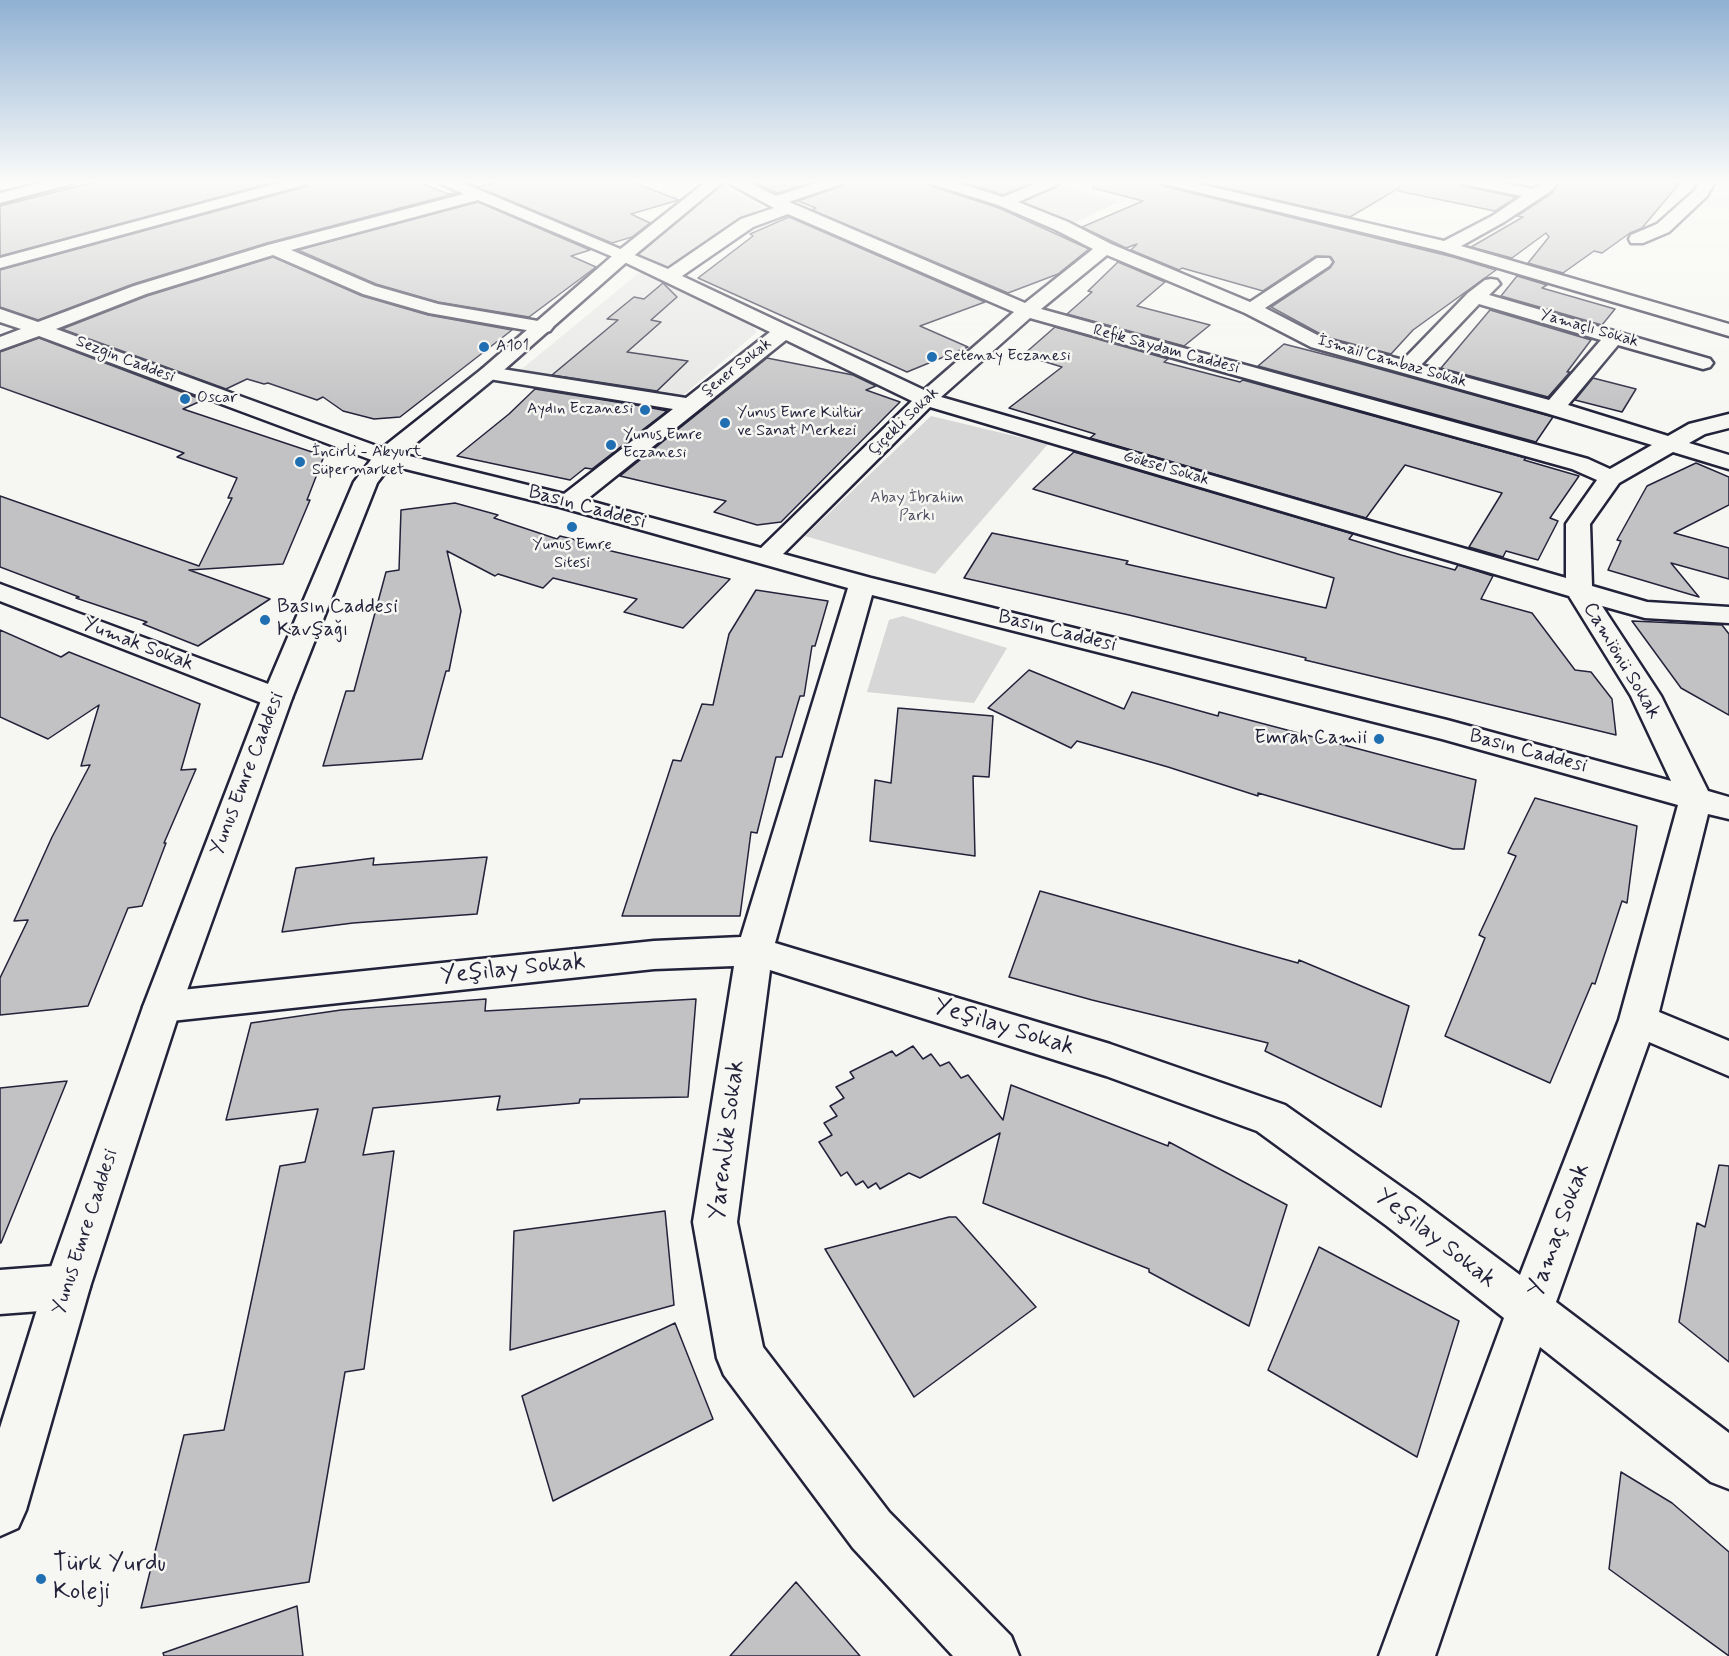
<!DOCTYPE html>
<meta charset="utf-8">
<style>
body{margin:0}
canvas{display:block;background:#f6f6f2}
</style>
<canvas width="1729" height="1656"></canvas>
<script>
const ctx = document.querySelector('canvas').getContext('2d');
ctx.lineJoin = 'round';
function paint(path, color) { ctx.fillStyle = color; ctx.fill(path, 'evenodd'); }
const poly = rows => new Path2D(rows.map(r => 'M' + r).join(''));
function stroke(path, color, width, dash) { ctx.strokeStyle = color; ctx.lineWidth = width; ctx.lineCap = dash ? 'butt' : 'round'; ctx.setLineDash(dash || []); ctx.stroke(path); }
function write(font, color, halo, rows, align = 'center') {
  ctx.font = font + ' Mynerve,sans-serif'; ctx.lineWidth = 5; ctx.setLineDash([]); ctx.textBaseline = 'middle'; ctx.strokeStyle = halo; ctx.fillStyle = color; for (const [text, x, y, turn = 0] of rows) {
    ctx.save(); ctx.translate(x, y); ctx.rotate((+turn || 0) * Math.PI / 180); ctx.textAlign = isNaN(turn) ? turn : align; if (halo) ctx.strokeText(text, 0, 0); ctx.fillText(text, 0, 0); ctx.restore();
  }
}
paint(poly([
 [640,272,752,326,757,332,680,398,518,372]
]), '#e6e6e4');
paint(poly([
 [716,183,762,207,673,270,633,253],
 [1056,185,1118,202,1072,224,1019,201],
 [931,416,1048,444,935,574,805,536],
 [903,616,1007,648,974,703,867,692,889,620]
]), '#d7d7d7');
const building = poly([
 [99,181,279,181,0,256,0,206,99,181],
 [312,181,416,181,448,194,457,193,267,243,133,284,38,320,0,307,0,270,308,186,312,181],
 [501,181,630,181,679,200,631,214,650,223,632,237,612,243,477,187,501,181],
 [750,181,816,181,778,193,750,181],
 [845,181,927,181,931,186,999,208,1089,249,1058,274,1008,293,812,210,816,208,798,201,842,186,845,181],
 [957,181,1037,181,1003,195,957,181],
 [1094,181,1159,181,1163,186,1453,257,1496,270,1413,330,1391,354,1326,337,1271,307,1330,268,1334,262,1331,257,1316,256,1263,291,1182,268,1179,270,1131,250,1137,244,1126,248,1082,227,1143,201,1093,188,1094,181],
 [1194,181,1459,181,1463,186,1516,197,1495,211,1398,191,1399,188,1350,217,1194,181],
 [1561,181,1659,181,1679,184,1642,228,1630,233,1602,253,1594,251,1563,273,1528,263,1549,237,1546,233,1512,258,1471,247,1523,217,1517,216,1552,193,1561,181],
 [478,202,590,250,571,256,596,267,529,317,438,302,376,284,298,250,478,202],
 [789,217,985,302,920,326,968,347,907,372,698,278,753,236,750,234,789,217],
 [273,257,362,296,428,315,512,330,400,417,374,419,343,411,323,397,317,400,268,383,264,384,247,379,226,389,62,329,147,296,273,257],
 [1118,262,1165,282,1137,306,1210,325,1184,346,1067,314,1092,292,1088,291,1118,262],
 [1517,276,1547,285,1542,288,1615,309,1602,325,1501,296,1517,276],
 [663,283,677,297,651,320,661,322,627,352,688,361,657,391,552,375,618,320,607,319,634,297,644,299,663,283],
 [1490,310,1591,340,1567,372,1570,372,1548,397,1441,368,1490,310],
 [1055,327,1168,359,1164,362,1240,382,1243,380,1526,458,1524,460,1579,476,1550,518,1558,521,1538,560,1506,551,1503,557,1469,547,1502,493,1405,465,1366,518,1090,438,1095,434,1009,408,1062,367,1023,355,1055,327],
 [39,338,203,400,183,409,324,456,307,500,310,500,283,564,189,570,270,599,198,646,143,624,147,622,76,598,79,597,0,567,0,496,199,566,232,498,228,498,237,478,177,457,184,453,0,387,0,352,39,338],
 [1284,344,1358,363,1553,417,1536,442,1258,366,1284,344],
 [767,358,853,375,876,386,866,390,900,402,781,522,757,525,714,512,726,501,620,476,767,358],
 [1593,378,1636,389,1622,412,1575,400,1593,378],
 [535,389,642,406,667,411,592,469,585,468,570,480,457,456,509,414,535,389],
 [1074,452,1353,534,1349,539,1401,555,1455,570,1458,565,1493,576,1481,599,1532,613,1575,670,1591,672,1612,699,1616,735,1305,660,1306,658,1129,615,964,578,992,533,1128,561,1126,564,1326,608,1334,578,1033,489,1074,452],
 [1696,463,1729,477,1729,505,1674,533,1729,548,1729,579,1671,563,1699,597,1608,570,1621,541,1617,540,1647,486,1696,463],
 [455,503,498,515,494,518,557,539,560,536,592,544,590,546,730,579,683,628,624,612,637,599,553,578,543,588,498,574,495,576,447,551,461,611,449,671,446,671,422,759,323,766,346,691,354,691,386,572,399,570,401,510,455,503],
 [756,590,828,601,815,646,812,646,804,696,800,696,782,757,776,757,757,833,751,832,740,916,622,916,673,760,681,761,702,704,713,705,729,634,756,590],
 [1632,621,1722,625,1729,634,1729,715,1681,688,1632,621],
 [0,630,61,657,69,652,200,704,181,770,196,769,164,843,166,843,142,906,128,908,88,1006,0,1015,0,978,28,920,14,921,52,837,90,765,81,766,99,705,48,739,0,717,0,630],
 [1029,670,1124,709,1132,692,1218,716,1219,712,1476,780,1464,849,1453,849,1258,793,1258,796,1168,767,1077,741,1071,748,988,708,1029,670],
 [898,708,993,716,989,777,973,776,975,856,870,841,875,780,891,783,898,708],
 [1535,798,1637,826,1627,903,1622,901,1595,984,1592,983,1550,1083,1445,1036,1485,938,1479,935,1516,856,1508,853,1535,798],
 [487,857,477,914,353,923,282,932,296,868,374,858,373,865,487,857],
 [1040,891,1298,963,1299,960,1409,1006,1381,1107,1265,1051,1268,1043,1092,1000,1009,977,1040,891],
 [486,999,485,1011,696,999,688,1097,580,1099,579,1103,497,1110,500,1096,373,1108,363,1155,394,1151,364,1369,345,1372,309,1582,141,1608,184,1435,224,1430,280,1166,305,1162,318,1109,226,1120,251,1023,341,1010,486,999],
 [913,1046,923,1059,931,1054,940,1066,949,1062,961,1078,968,1075,1003,1120,1011,1085,1168,1146,1169,1142,1287,1205,1249,1326,1149,1272,1149,1269,983,1203,1000,1133,920,1178,909,1173,880,1189,876,1183,868,1188,863,1181,856,1185,847,1172,841,1176,819,1142,832,1135,824,1123,837,1116,830,1106,844,1098,836,1087,854,1078,850,1072,892,1051,896,1056,913,1046],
 [67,1081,1,1243,0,1243,0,1088,67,1081],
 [1719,1165,1729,1166,1729,1362,1679,1322,1697,1223,1705,1227,1719,1165],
 [665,1211,674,1305,510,1350,514,1231,665,1211],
 [949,1217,956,1217,1036,1307,914,1397,825,1249,949,1217],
 [1319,1247,1459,1321,1417,1457,1268,1370,1319,1247],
 [675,1323,713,1419,553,1501,522,1396,675,1323],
 [1621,1472,1672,1503,1729,1552,1729,1656,1609,1569,1621,1472],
 [796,1582,860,1656,730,1656,796,1582],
 [297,1606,303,1656,164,1656,163,1653,297,1606]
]);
paint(building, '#c2c2c4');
stroke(building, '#22223b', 1.5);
const minor = poly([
 [50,181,74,181,71,184,0,203,0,193,50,181],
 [286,181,310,181,307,184,0,268,0,258,286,181],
 [439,181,458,181,668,269,741,219,774,208,730,184,728,181,746,181,776,196,822,181,843,181,841,184,789,202,1025,303,1093,249,1056,230,998,205,932,184,929,181,951,181,1003,197,1042,181,1061,181,1059,184,1018,202,1068,222,1111,244,1250,302,1317,258,1329,258,1332,262,1329,266,1265,308,1325,339,1403,360,1468,293,1485,280,1491,279,1497,280,1500,284,1489,295,1710,359,1713,363,1710,367,1703,369,1618,345,1568,405,1668,436,1689,424,1729,414,1729,428,1705,434,1689,443,1729,455,1729,469,1673,452,1619,483,1590,524,1592,586,1647,602,1729,607,1729,623,1645,618,1602,606,1661,696,1708,791,1729,797,1729,819,1708,814,1659,1012,1729,1041,1729,1076,1649,1042,1556,1302,1729,1433,1729,1489,1711,1482,1540,1347,1435,1656,1379,1656,1504,1318,1387,1226,1257,1131,1106,1076,770,970,737,1222,763,1347,889,1512,1011,1636,1019,1656,953,1656,853,1548,724,1375,717,1358,693,1222,734,966,654,969,162,1022,149,1018,143,1007,149,996,162,992,654,941,741,937,848,588,560,507,377,462,39,336,0,350,0,337,21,329,0,322,0,309,38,322,134,286,268,245,464,194,441,184,439,181],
 [478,200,618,259,770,332,686,398,489,367,482,369,479,373,482,377,489,379,673,409,564,494,393,452,56,329,146,294,273,255,363,294,429,313,543,333,550,331,553,327,550,323,438,304,375,286,291,250,478,200],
 [788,214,1014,312,924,390,682,276,753,227,788,214],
 [1107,255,1245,313,1311,347,1546,413,1652,445,1610,469,1588,459,1041,309,1107,255],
 [1479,304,1601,340,1549,400,1421,365,1479,304],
 [1030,318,1572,469,1597,480,1566,524,1566,578,941,397,1030,318],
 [786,340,912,401,761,548,586,500,786,340],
 [930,407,1569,596,1631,696,1671,781,1447,720,871,578,783,554,930,407],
 [872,595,1442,739,1678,805,1619,1020,1520,1275,1417,1198,1285,1105,1110,1044,775,943,872,595],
 [1161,181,1186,181,1444,241,1492,216,1522,196,1463,184,1461,181,1490,181,1533,189,1544,181,1559,181,1551,191,1504,222,1461,246,1729,324,1729,336,1441,251,1164,184,1161,181],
 [1700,181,1715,181,1707,196,1669,232,1643,243,1631,243,1629,239,1631,235,1657,224,1694,191,1700,181],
 [0,584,287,691,292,698,287,705,277,707,267,705,0,601,0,584],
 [67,1265,83,1271,90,1287,83,1303,67,1309,0,1314,0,1270,67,1265]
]);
const major = poly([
 [707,181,724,181,630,259,496,377,393,462,377,483,292,698,181,1007,90,1287,26,1510,18,1528,0,1536,0,1428,44,1287,143,1007,262,698,354,482,377,452,482,369,618,251,707,181]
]);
stroke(minor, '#22223b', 5);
stroke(major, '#22223b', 5);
paint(minor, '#f6f6f2');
paint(major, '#f6f6f2');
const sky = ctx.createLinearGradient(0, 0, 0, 412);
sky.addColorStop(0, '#90b1d3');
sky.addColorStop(0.44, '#fbfbf9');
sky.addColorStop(1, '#fbfbf900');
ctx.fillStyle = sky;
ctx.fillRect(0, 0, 1729, 412);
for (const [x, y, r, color] of [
 [484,347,6,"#1f6fb2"],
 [932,357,6,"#1f6fb2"],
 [185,399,6,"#1f6fb2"],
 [645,410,6,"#1f6fb2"],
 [725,423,6,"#1f6fb2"],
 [611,445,6,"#1f6fb2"],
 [300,462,6,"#1f6fb2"],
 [572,527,6,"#1f6fb2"],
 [265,620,6,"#1f6fb2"],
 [1379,739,6,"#1f6fb2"],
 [41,1579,6,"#1f6fb2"]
]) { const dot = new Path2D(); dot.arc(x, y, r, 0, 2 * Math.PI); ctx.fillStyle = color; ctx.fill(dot); stroke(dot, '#f6f6f2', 2); }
write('16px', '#22223b', '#f6f6f2', [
 ["Yamaçlı Sokak",1589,329,16],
 ["Refik Saydam Caddesi",1166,350,15],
 ["Sezgin Caddesi",125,360,21],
 ["İsmail Cambaz Sokak",1392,362,16],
 ["Şener Sokak",737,368,-38],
 ["Çiçekli Sokak",904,422,-44],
 ["Göksel Sokak",1166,469,16]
]);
write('16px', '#22223b', '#f6f6f2', [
 ["A101",496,347],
 ["Setenay Eczanesi",944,357],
 ["Oscar",197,399],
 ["Aydın Eczanesi",633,410,"right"],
 ["Yunus Emre Kültür",737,414],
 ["ve Sanat Merkezi",737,432],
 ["Yunus Emre",623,436],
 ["Eczanesi",623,454],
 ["İncirli - Akyurt",312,453],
 ["Süpermarket",312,471],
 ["Yunus Emre",572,546,"center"],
 ["Sitesi",572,564,"center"]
], 'left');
write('16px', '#4f4f62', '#f6f6f2', [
 ["Abay İbrahim",917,499],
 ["Parkı",917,517]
]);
write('20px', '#22223b', '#f6f6f2', [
 ["Basın Caddesi",587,508,15],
 ["Basın Caddesi",1057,632,14],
 ["Yumak Sokak",138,645,21],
 ["Camiönü Sokak",1621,661,59],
 ["Basın Caddesi",1528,752,15],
 ["Yunus Emre Caddesi",248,774,-69],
 ["Yunus Emre Caddesi",86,1232,-72]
]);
write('20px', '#22223b', '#f6f6f2', [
 ["Basın Caddesi",277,608],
 ["Kavşağı",277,631],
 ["Emrah Camii",1367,739,"right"]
], 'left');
write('24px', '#22223b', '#f6f6f2', [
 ["Yeşilay Sokak",513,970,-6],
 ["Yeşilay Sokak",1004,1028,17],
 ["Yarenlik Sokak",728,1140,-83],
 ["Yamaç Sokak",1560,1230,-70],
 ["Yeşilay Sokak",1435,1239,38]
]);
write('24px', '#22223b', '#f6f6f2', [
 ["Türk Yurdu",53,1565],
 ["Koleji",53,1593]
], 'left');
</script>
